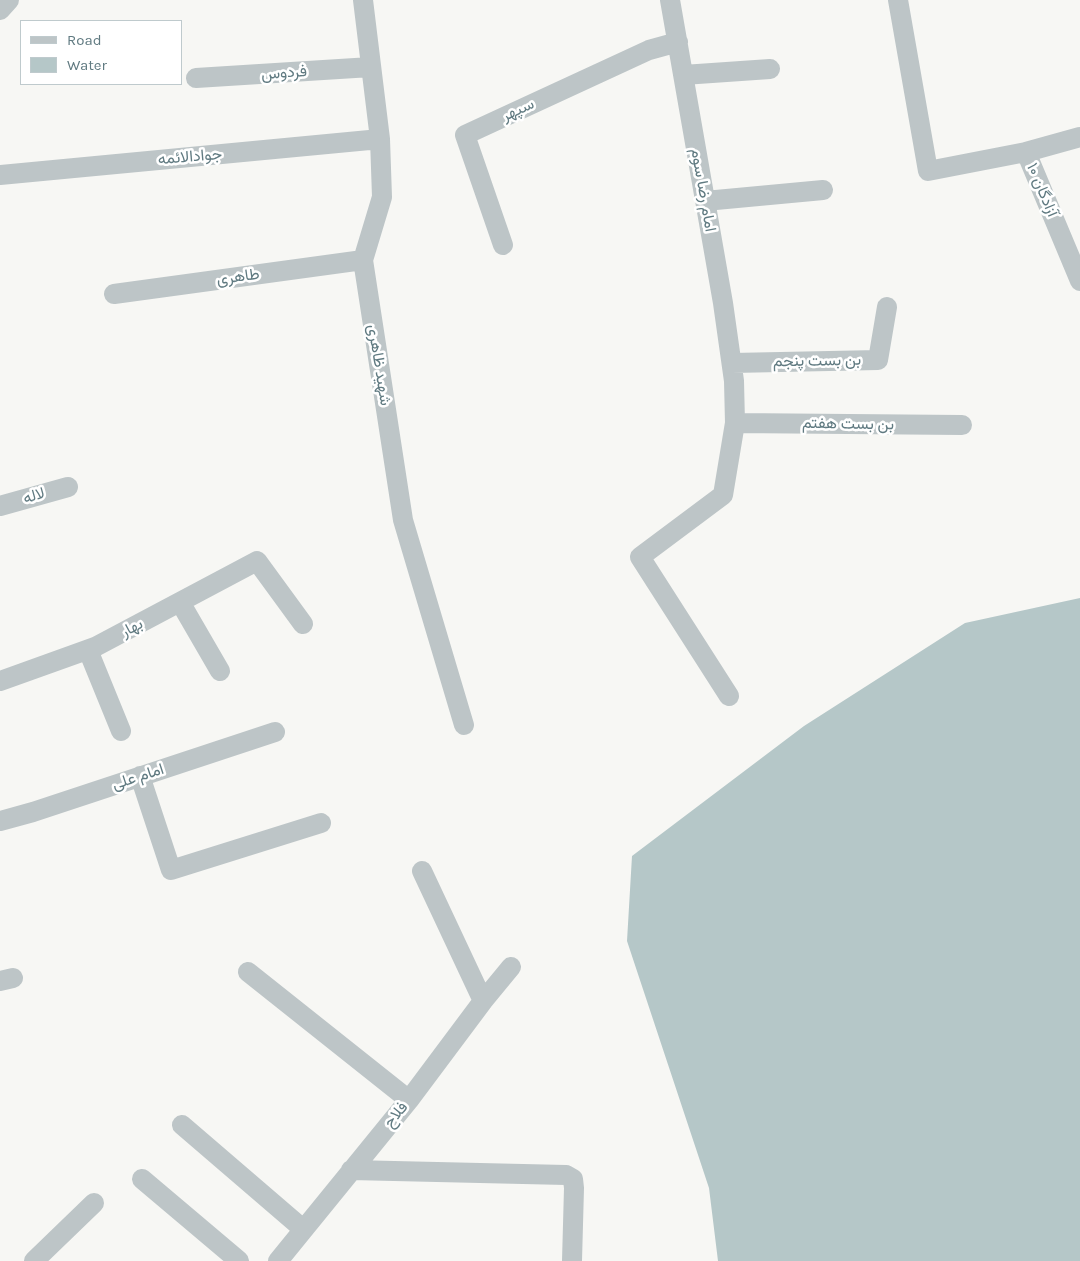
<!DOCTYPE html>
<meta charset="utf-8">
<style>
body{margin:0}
#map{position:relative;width:1080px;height:1261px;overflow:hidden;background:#f7f7f4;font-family:Karla,sans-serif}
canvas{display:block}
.legend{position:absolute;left:20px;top:20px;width:162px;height:65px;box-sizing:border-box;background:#fff;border:1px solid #bfcacd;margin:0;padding:6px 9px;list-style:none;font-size:15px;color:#607a81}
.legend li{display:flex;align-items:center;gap:10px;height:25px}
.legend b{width:25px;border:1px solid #bfcacd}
</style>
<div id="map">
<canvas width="1080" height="1261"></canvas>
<ul class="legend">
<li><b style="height:6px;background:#bdc5c7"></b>Road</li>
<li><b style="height:14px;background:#b5c7c8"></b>Water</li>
</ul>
</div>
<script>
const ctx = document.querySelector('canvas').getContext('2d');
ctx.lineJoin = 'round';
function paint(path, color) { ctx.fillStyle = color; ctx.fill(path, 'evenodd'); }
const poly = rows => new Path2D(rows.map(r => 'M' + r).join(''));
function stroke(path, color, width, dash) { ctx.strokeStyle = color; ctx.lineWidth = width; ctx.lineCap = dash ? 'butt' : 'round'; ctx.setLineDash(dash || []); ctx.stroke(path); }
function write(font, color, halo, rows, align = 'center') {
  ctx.font = font + ' Karla,Vazirmatn,sans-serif'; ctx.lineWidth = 5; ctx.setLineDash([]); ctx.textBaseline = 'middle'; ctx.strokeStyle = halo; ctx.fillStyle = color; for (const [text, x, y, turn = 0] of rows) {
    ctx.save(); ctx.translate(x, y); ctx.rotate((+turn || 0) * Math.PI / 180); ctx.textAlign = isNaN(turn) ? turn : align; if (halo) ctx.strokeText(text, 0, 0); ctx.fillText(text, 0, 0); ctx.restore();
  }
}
paint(poly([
 [1080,598,1080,1261,718,1261,709,1188,627,941,632,856,804,726,965,623]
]), '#b5c7c8');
stroke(poly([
 [363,0,380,139,382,197,363,260,403,520,464,725],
 [670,0,723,303,734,381,735,423,723,495,640,557,729,696],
 [898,0,928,171,1026,152],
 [0,10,9,0],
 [683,75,770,69],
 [196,78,371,67],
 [1080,137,1026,152,1080,281],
 [0,175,380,139],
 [705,201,823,190],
 [503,245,465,135,649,50,678,42],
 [114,294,363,260],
 [732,363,878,360,887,307],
 [735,423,962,425],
 [0,506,68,487],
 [180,602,220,671],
 [88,650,121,731],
 [0,681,95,647,257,561,303,624],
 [140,776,171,870,321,823],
 [0,821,33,812,275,732],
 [422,871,483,1001],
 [248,972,409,1100],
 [0,981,13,978],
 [182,1125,303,1229],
 [351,1170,566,1175,573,1179,574,1188,572,1261],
 [142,1179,239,1261],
 [34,1261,94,1203],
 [278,1261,409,1100,483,1001,511,967]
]), '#bdc5c7', 20);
write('16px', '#607a81', '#fff', [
 ["فردوس",284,73,-4],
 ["سپهر",518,110,-25],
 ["جوادالائمه",190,157,-5],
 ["امام رضا سوم",703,190,80],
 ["آزادگان ۱۰",1042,190,67],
 ["طاهری",238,277,-8],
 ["بن بست پنجم",817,361,-1],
 ["شهید ظاهری",379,365,81],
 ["بن بست هفتم",848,424,1],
 ["لاله",34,496,-16],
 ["بهار",132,628,-28],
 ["امام علی",138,777,-18],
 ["فلاح",396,1115,-51]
]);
</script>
